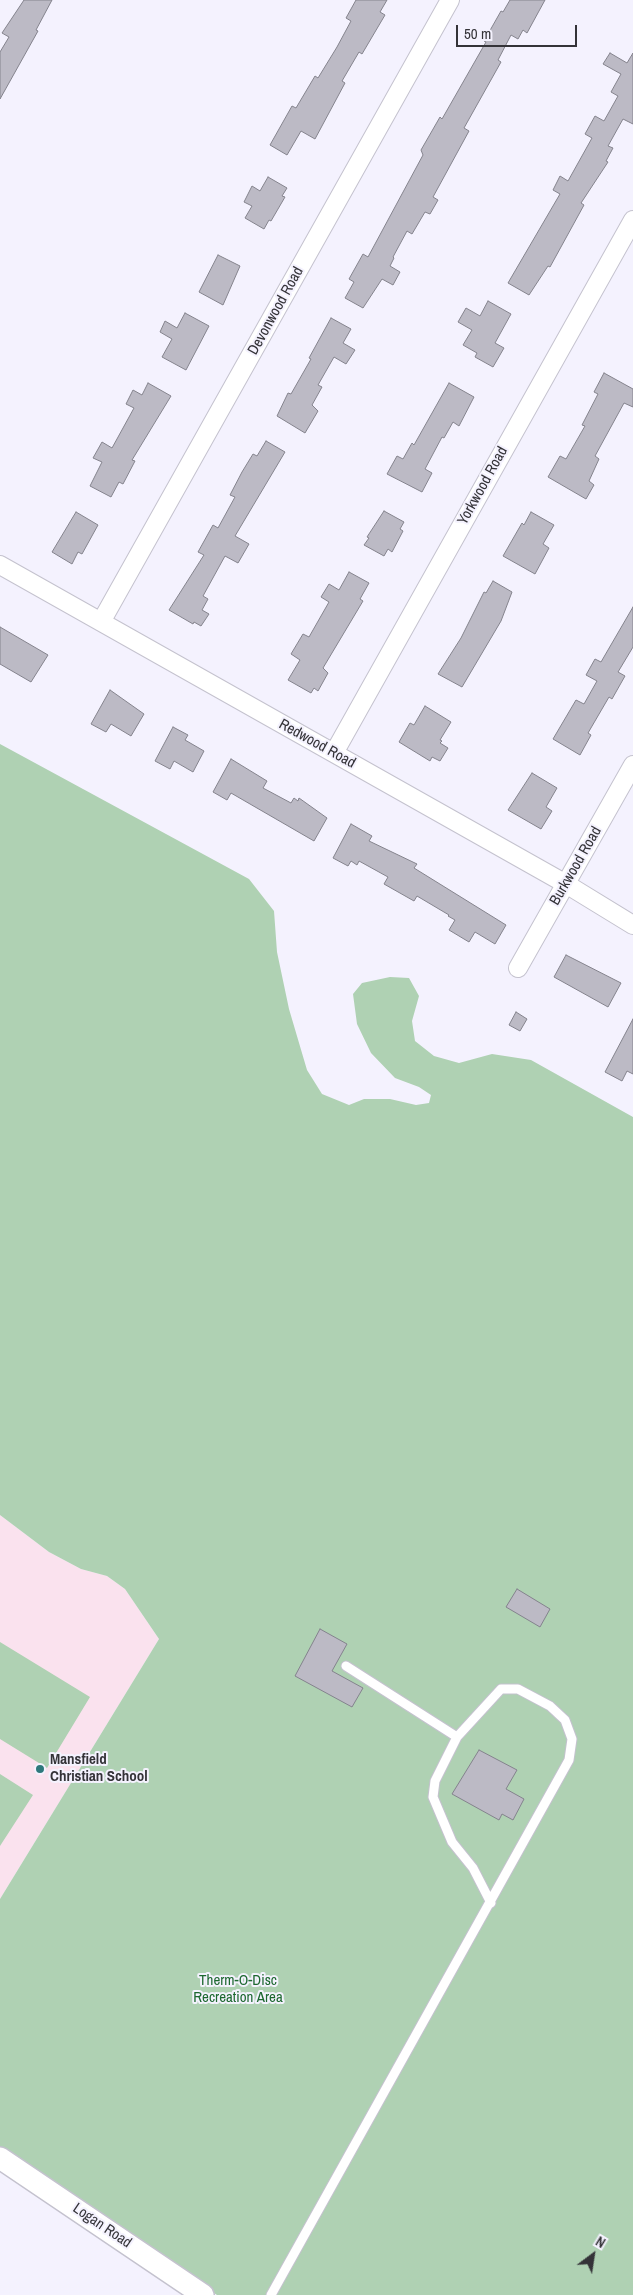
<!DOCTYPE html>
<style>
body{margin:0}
#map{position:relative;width:633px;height:2295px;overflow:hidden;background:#f4f2fe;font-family:"Archivo Narrow",sans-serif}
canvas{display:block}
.north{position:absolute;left:568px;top:2230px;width:50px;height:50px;-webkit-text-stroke:4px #f4f2fe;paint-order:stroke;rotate:31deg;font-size:14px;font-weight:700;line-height:20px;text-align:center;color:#343338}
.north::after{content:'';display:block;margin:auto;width:18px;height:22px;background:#343338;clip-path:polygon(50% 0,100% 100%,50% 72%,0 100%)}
.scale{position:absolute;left:456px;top:25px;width:121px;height:22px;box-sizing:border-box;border:2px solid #343338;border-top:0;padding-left:6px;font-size:15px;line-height:18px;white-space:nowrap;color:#343338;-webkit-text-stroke:4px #f4f2fe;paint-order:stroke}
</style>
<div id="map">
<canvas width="633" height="2295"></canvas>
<div class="north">N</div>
<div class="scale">50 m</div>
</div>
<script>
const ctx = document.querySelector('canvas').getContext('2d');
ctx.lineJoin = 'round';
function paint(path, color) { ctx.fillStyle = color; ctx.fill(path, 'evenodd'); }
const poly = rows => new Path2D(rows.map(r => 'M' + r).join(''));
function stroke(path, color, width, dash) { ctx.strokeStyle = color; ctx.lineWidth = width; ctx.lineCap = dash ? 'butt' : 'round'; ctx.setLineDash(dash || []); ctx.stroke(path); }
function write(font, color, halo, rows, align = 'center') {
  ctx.font = font + ' "Archivo Narrow",sans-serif'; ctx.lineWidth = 4; ctx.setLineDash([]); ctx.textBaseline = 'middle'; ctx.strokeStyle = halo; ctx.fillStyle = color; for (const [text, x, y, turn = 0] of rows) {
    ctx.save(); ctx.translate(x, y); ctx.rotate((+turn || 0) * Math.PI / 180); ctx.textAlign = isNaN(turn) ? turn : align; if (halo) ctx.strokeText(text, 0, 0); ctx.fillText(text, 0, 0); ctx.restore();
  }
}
paint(poly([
 [0,1515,49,1552,81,1569,107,1576,125,1589,159,1639,0,1899]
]), '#fae2ee');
paint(poly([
 [0,744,249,879,274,911,277,952,289,1009,307,1070,322,1094,349,1105,364,1099,390,1099,416,1105,429,1103,431,1095,419,1087,395,1078,371,1053,357,1024,353,994,362,983,390,977,409,978,419,996,412,1021,415,1041,434,1056,459,1063,492,1054,531,1060,633,1117,633,2295,217,2295,0,2149,0,1899,159,1639,125,1589,107,1576,81,1569,49,1552,0,1515],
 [0,1642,90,1697,47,1768,0,1739],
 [0,1774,33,1795,0,1846]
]), '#afd1b3');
const building = poly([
 [24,0,52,0,36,30,38,31,0,99,0,52,9,37,2,33,24,0],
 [356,0,387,0,380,12,385,15,362,54,359,52,342,81,345,83,315,139,301,131,287,155,270,145,292,106,296,108,315,76,318,78,337,47,351,21,346,18,356,0],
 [510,0,545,0,527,33,523,30,518,39,511,35,498,60,501,62,464,128,469,131,433,197,438,200,430,214,425,212,412,234,407,231,393,257,394,258,390,266,400,272,393,285,382,279,363,308,345,298,354,282,349,279,363,254,368,257,423,155,421,150,440,117,442,119,486,42,484,41,501,11,503,12,510,0],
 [610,53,627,63,633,53,633,124,623,119,608,146,613,148,606,161,608,162,581,203,584,205,550,267,548,266,529,295,508,283,560,194,553,190,560,176,568,181,592,138,585,134,595,116,604,121,618,96,611,92,621,74,603,64,610,53],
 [268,177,287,188,282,196,285,197,271,221,269,220,264,229,245,218,252,206,244,202,252,186,260,191,268,177],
 [218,255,240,266,223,305,199,292,218,255],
 [488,301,511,314,495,343,504,348,493,367,475,357,477,353,463,345,472,330,458,322,466,308,480,316,488,301],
 [185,313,209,326,186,370,162,357,172,339,160,332,165,321,177,328,185,313],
 [331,318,351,329,343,343,355,350,346,364,334,357,318,385,322,387,312,405,318,411,305,433,277,416,288,393,291,394,311,359,309,358,331,318],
 [604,373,633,389,633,407,624,403,595,456,599,459,589,481,594,485,586,499,548,477,560,456,566,459,585,426,582,425,598,394,594,392,604,373],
 [148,383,171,396,132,460,135,461,123,484,119,482,111,497,90,486,102,462,93,458,102,442,112,448,134,408,126,404,133,390,142,395,148,383],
 [449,383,474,397,459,426,453,422,444,438,442,437,425,469,432,473,422,492,387,474,397,456,403,459,412,443,414,445,449,383],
 [266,441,285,452,235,536,249,544,238,563,225,556,203,596,208,599,202,610,209,614,201,626,194,622,193,624,169,610,204,555,198,552,213,525,218,528,235,497,230,495,242,472,253,454,257,456,266,441],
 [384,511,404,522,400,529,403,531,392,552,388,549,384,556,364,545,369,538,367,537,384,511],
 [76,512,98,525,82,554,78,552,72,564,52,552,76,512],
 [531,512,554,525,543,544,549,548,535,574,503,556,522,523,524,525,531,512],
 [349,572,369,583,360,599,363,601,323,668,328,673,318,691,314,688,311,693,288,680,300,660,291,654,303,634,309,637,329,602,321,597,329,584,339,590,349,572],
 [493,581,512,592,501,621,462,687,438,674,461,638,484,592,486,593,493,581],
 [633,607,633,647,618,672,625,676,612,699,609,697,588,733,591,735,580,755,553,739,576,700,584,704,597,681,586,675,595,659,601,662,633,607],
 [0,627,48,655,31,682,0,664,0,627],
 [110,690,144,714,131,736,111,724,106,732,91,724,110,690],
 [425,706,451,722,440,740,442,741,440,743,448,748,440,761,432,757,430,761,399,742,410,723,414,725,425,706],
 [173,727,188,735,185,740,204,751,193,772,174,761,170,769,155,761,173,727],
 [231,759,267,781,263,788,291,803,294,798,298,801,299,798,327,818,314,841,231,793,227,800,213,792,231,759],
 [532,773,557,788,546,807,552,811,541,829,508,810,532,773],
 [351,824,372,836,369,841,417,864,414,868,506,925,495,944,475,932,469,942,449,930,455,920,448,916,449,915,417,896,414,901,384,884,388,877,359,861,357,865,351,861,348,866,333,858,351,824],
 [566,955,621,983,608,1007,554,977,566,955],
 [516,1012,527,1019,520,1031,509,1025,516,1012],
 [633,1019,633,1074,627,1071,622,1081,605,1072,633,1019],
 [517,1589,550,1609,540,1627,506,1607,517,1589],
 [320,1629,347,1644,332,1671,363,1688,352,1707,295,1676,320,1629],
 [479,1750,517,1770,506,1789,524,1799,513,1820,502,1814,499,1820,452,1794,479,1750]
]);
paint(building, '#bcbac5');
stroke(building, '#84838d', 1);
const service = poly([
 [346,1666,457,1737,435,1781,433,1797,452,1842,473,1868,491,1903],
 [271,2295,569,1760,572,1739,565,1720,550,1706,518,1689,501,1689,457,1737]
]);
const minor = poly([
 [0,565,566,884,633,925],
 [101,622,450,0],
 [334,753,633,220],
 [518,968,633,765]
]);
const tertiary = poly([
 [0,2158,203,2295]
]);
stroke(service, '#c4c2ce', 11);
stroke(minor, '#c4c2ce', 20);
stroke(tertiary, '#c4c2ce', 24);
stroke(service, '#fff', 9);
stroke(minor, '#fff', 18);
stroke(tertiary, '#fff', 21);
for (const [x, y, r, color] of [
 [40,1769,5,"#2e787c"]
]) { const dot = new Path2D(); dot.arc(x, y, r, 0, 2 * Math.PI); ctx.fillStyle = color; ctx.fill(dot); stroke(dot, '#f4f2fe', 2); }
write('15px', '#343338', '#f4f2fe', [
 ["Devonwood Road",276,311,-61],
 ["Yorkwood Road",483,486,-61],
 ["Redwood Road",317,744,29],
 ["Burkwood Road",576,866,-60],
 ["Logan Road",102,2226,34]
]);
write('bold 15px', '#343338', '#f4f2fe', [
 ["Mansfield",50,1760],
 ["Christian School",50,1777]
], 'left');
write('15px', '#1c682f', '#f4f2fe', [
 ["Therm-O-Disc",238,1981],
 ["Recreation Area",238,1998]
]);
</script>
